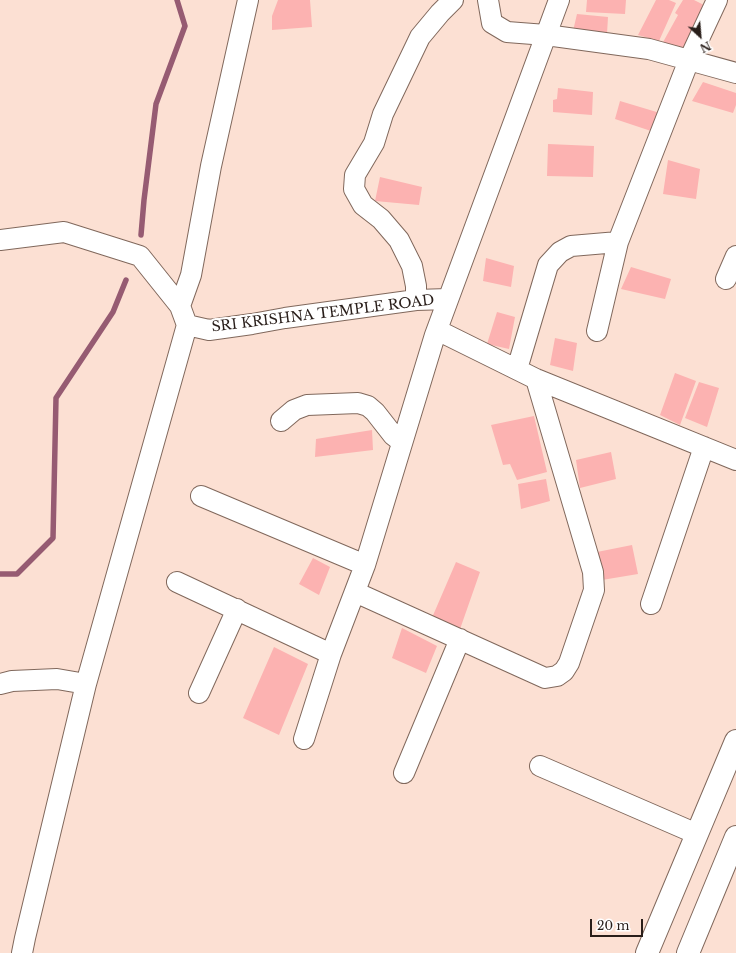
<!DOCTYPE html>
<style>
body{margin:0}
#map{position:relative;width:736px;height:953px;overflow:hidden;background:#fce0d3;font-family:"Libre Baskerville",serif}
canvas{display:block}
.north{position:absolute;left:680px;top:16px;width:40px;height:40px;-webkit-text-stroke:3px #fff;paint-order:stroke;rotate:154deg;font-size:11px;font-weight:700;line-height:16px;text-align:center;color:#291e1a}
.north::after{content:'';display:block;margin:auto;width:14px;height:18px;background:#291e1a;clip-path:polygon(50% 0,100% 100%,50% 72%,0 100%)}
.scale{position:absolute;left:590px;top:919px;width:53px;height:18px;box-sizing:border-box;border:2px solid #291e1a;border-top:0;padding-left:5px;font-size:12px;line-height:14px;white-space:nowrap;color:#291e1a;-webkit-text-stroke:3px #fff;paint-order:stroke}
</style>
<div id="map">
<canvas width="736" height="953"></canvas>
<div class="north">N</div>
<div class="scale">20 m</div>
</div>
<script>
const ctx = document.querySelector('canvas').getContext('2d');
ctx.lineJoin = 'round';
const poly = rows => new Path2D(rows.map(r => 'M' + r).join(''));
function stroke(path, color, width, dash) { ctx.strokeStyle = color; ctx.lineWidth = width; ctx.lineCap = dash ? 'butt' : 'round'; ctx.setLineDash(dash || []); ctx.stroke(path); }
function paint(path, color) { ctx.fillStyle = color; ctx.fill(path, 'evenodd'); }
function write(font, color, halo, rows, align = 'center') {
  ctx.font = font + ' "Libre Baskerville",serif'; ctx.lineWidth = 4; ctx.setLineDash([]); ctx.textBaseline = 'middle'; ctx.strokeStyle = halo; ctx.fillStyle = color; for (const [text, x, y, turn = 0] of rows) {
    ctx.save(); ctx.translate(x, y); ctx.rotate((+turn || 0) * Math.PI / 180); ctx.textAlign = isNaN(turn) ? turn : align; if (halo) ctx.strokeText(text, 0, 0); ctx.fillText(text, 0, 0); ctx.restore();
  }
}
stroke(poly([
 [141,235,144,200,156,104,185,26,177,0],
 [0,574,17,574,53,538,56,398,113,312,126,280]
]), '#965b72', 5.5);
paint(poly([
 [278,0,310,0,312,27,272,30,272,16],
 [587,0,626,0,625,14,586,12],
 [656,0,669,0,676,3,659,41,638,35],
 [683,0,694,0,706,6,682,53,662,44,678,15,675,13],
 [577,14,608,17,607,34,573,31],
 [703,82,736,93,736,105,733,113,692,101],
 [558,88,593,92,592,115,553,112,553,100,557,99],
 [620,101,660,113,657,133,615,119],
 [548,144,594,146,593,177,547,176],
 [668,160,700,169,696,199,663,194],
 [380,177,422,187,419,205,375,201],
 [486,258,514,266,511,287,483,281],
 [631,267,671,279,665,299,621,289],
 [497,312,515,317,509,349,487,344],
 [555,338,577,343,573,371,550,365],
 [675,373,696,381,680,425,660,415],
 [699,382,719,388,707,427,685,418],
 [534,416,547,472,517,480,510,464,503,465,491,425],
 [372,430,373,450,315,457,316,439],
 [611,452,616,479,580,488,576,460],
 [546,479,550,501,521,509,518,484],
 [632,545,638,574,602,580,597,552],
 [313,558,330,567,319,595,299,584],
 [456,562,480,572,459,632,431,620],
 [402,628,437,646,426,673,392,658],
 [274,647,308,664,279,735,243,718]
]), '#fcb2b1');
const minor = poly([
 [488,0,492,23,507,32,546,35,649,49,736,73],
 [0,240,64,232,140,256,180,306,187,325,209,330,252,324,285,318,416,300,448,299],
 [726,279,736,256],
 [416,300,416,286,412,266,399,240,381,219,363,205,354,189,355,175,374,143,383,114,420,37,440,13,453,0],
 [180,306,191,275,211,166,248,0],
 [437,330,536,379,736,460],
 [597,331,618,242,689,60,717,0],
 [517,369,548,265,560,252,571,246,618,242],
 [281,421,294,410,307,405,358,403,368,406,375,412,393,435,402,442],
 [201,496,365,565],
 [177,582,331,654],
 [355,592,545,678,557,676,564,671,569,663,594,590,593,572,536,379],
 [651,604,704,447],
 [0,684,12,681,57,679,86,684],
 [199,693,237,609],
 [304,739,331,654,365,565,435,335,559,0],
 [540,766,697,834],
 [404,773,460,639],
 [22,953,25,938,86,684,187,325]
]);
const major = poly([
 [647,953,736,741],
 [688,953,736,837]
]);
stroke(minor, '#80685c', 22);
stroke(major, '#80685c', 24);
stroke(minor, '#fff', 20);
stroke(major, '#fff', 22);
write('14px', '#291e1a', '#fff', [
 ["SRI KRISHNA TEMPLE ROAD",323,314,-7]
]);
</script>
